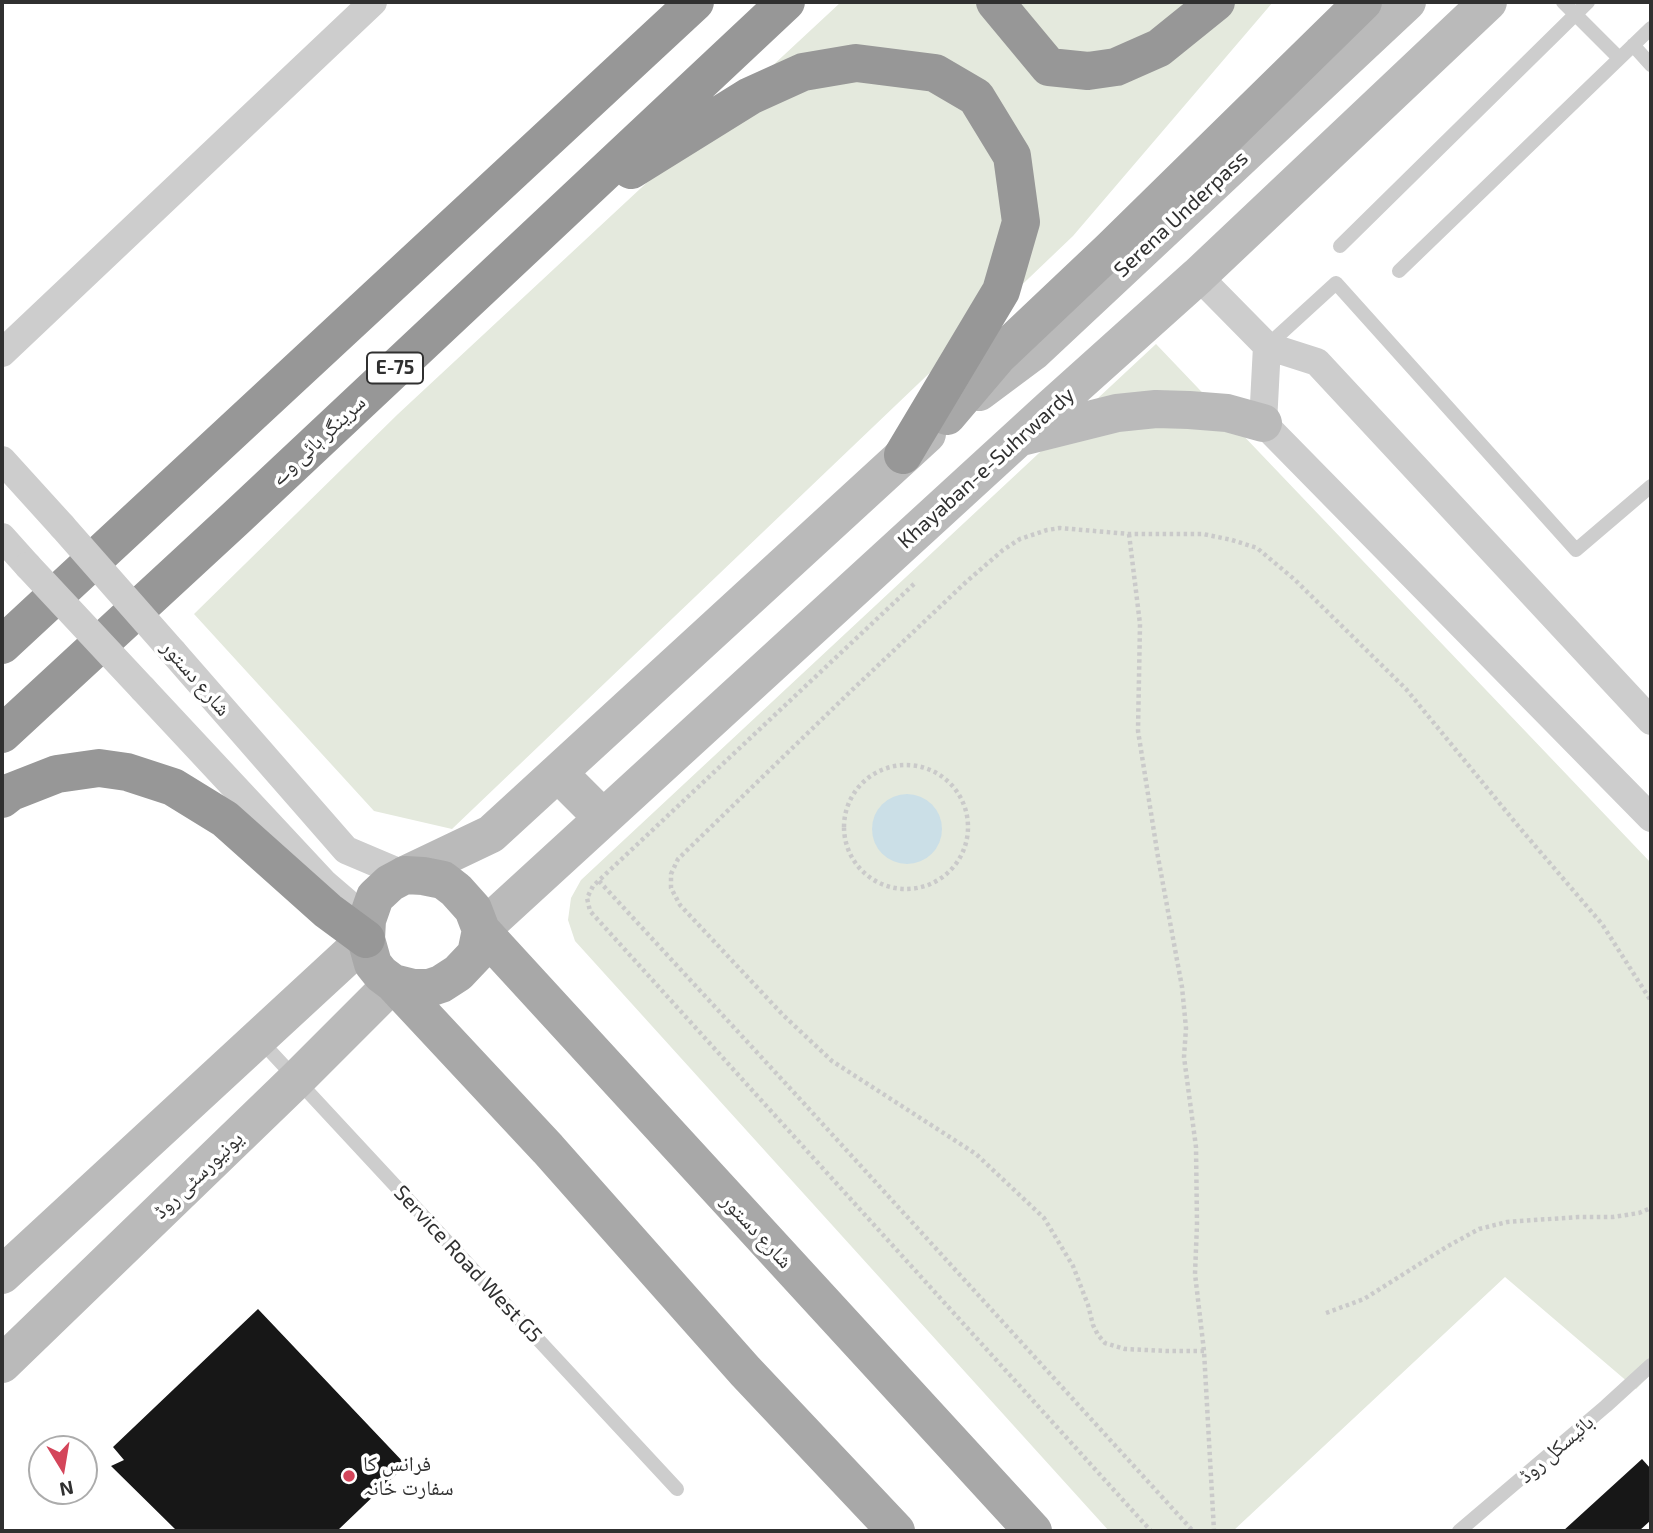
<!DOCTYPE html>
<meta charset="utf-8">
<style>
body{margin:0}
#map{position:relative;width:1653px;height:1533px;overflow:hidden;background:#fff;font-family:"Exo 2",sans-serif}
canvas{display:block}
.frame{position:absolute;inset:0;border:4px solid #303030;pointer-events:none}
.north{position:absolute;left:28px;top:1435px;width:70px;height:70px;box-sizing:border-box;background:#fff;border:2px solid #acacac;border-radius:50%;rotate:169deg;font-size:19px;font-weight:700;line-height:28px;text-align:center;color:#303030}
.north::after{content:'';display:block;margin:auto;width:24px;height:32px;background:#d4455a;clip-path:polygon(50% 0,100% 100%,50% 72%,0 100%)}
</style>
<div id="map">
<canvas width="1653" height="1533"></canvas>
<div class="frame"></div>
<div class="north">N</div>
</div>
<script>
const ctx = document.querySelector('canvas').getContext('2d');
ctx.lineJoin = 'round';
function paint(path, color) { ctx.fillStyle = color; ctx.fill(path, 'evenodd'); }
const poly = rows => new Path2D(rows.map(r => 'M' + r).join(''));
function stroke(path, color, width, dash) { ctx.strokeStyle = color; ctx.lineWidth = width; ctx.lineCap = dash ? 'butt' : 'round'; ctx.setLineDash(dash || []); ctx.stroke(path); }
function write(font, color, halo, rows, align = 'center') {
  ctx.font = font + ' "Exo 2","Noto Naskh Arabic",sans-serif'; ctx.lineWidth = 7; ctx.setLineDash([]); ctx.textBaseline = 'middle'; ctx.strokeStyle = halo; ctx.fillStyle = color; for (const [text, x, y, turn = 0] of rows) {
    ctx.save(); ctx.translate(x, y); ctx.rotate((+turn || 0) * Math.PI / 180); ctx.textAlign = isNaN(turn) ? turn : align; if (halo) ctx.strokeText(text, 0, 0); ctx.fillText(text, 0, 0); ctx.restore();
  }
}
paint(poly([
 [841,2,1273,2,1073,236,452,829,374,811,194,614,398,414],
 [1156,344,1651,863,1651,1374,1636,1389,1505,1277,1233,1531,1109,1531,575,941,568,920,571,898,581,880]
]), '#e4e9dd');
paint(poly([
 '872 829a35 35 0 1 1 70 0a35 35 0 1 1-70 0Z'
]), '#cbdfe7');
paint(poly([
 [258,1309,406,1465,337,1531,177,1531,111,1466,124,1460,113,1447],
 [1642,1459,1651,1469,1651,1520,1639,1531,1563,1531]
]), '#171717');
stroke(poly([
 [1129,534,1140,624,1138,731,1158,857,1182,987,1186,1028,1184,1057,1196,1147,1197,1224,1195,1274,1204,1351,1214,1531],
 [914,584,593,886,587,898,590,911,1151,1531],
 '844 827a62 62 0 1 1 124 0a62 62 0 1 1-124 0Z',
 [599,881,799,1098,1193,1531],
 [1326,1313,1364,1299,1448,1246,1479,1229,1507,1222,1578,1217,1613,1217,1639,1213,1651,1208],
 [1204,1351,1167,1351,1125,1349,1105,1343,1098,1335,1093,1325,1088,1305,1073,1266,1044,1218,976,1154,832,1061,783,1015,680,905,671,888,671,874,678,859,851,691,966,582,1003,550,1020,539,1047,530,1060,528,1129,534,1203,534,1232,540,1257,548,1294,579,1406,689,1519,827,1602,924,1651,1001]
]), '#cacaca', 4.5, [3.5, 3.5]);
stroke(poly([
 [1563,2,1619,58],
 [1633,45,1651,65],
 [1340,246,1588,2],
 [1399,271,1651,28],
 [1267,346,1336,283,1576,550,1651,486],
 [259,1039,677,1489],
 [1459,1531,1606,1406,1651,1365]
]), '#cdcdcd', 14);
stroke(poly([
 [1198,276,1267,346,1317,362,1651,721],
 [1267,346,1263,423,1651,818],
 [2,353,373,2],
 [2,460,62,526],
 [2,537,28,566],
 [173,652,346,850,405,875],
 [143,689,325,884,346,902]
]), '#cdcdcd', 28);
stroke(poly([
 [979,392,1034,351,1407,2],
 [1025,436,1117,413,1156,409,1189,410,1227,413,1263,423],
 [558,773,603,818],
 [405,875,491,834,927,434],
 [481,930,1052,407,1198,276,1488,2],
 [2,1275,366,939],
 [2,1364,296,1080,393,983]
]), '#bababa', 38);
stroke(poly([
 [947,416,998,356,1110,250,1363,2],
 [405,875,423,876,443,880,456,890,473,909,481,930,476,954,458,973,441,984,429,988,413,988,393,983,381,974,373,964,366,939,367,920,375,897,390,883,405,875],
 [481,930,1033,1531],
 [393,983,548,1149,745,1371,896,1531]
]), '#a8a8a8', 38);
stroke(poly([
 [995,2,1049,67,1088,71,1116,67,1159,48,1216,2],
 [631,170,750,96,803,72,856,63,935,73,976,97,1012,156,1021,222,1001,291,903,455],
 [2,645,695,2],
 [2,734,236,518,786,2],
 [2,799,11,792,57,774,99,768,127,772,173,787,225,819,328,911,366,939]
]), '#979797', 38);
stroke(poly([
 [62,526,173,652],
 [28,566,143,689]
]), '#cdcdcd', 28);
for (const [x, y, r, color] of [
 [349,1476,7,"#d4455a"]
]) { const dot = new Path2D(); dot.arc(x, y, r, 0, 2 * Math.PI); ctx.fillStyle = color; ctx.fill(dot); stroke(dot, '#fff', 2.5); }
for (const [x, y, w] of [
 [395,368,56]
]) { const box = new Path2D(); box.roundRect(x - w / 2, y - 15.5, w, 31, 5); ctx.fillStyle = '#fff'; ctx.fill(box); stroke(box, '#303030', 2); }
write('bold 19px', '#303030', null, [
 ["E-75",395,368]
]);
write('21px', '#303030', '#fff', [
 ["Serena Underpass",1181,214,-43],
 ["سرینگر ہائی وے",318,440,-43],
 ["Khayaban-e-Suhrwardy",986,468,-42],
 ["شارع دستور",196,678,49],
 ["یونیورسٹی روڈ",198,1175,-44],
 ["شارع دستور",757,1231,47],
 ["Service Road West G5",468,1264,47],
 ["بائیسکل روڈ",1556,1449,-41]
]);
write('21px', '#303030', '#fff', [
 ["فرانس کا",363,1464],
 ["سفارت خانہ",363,1488]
], 'left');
</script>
